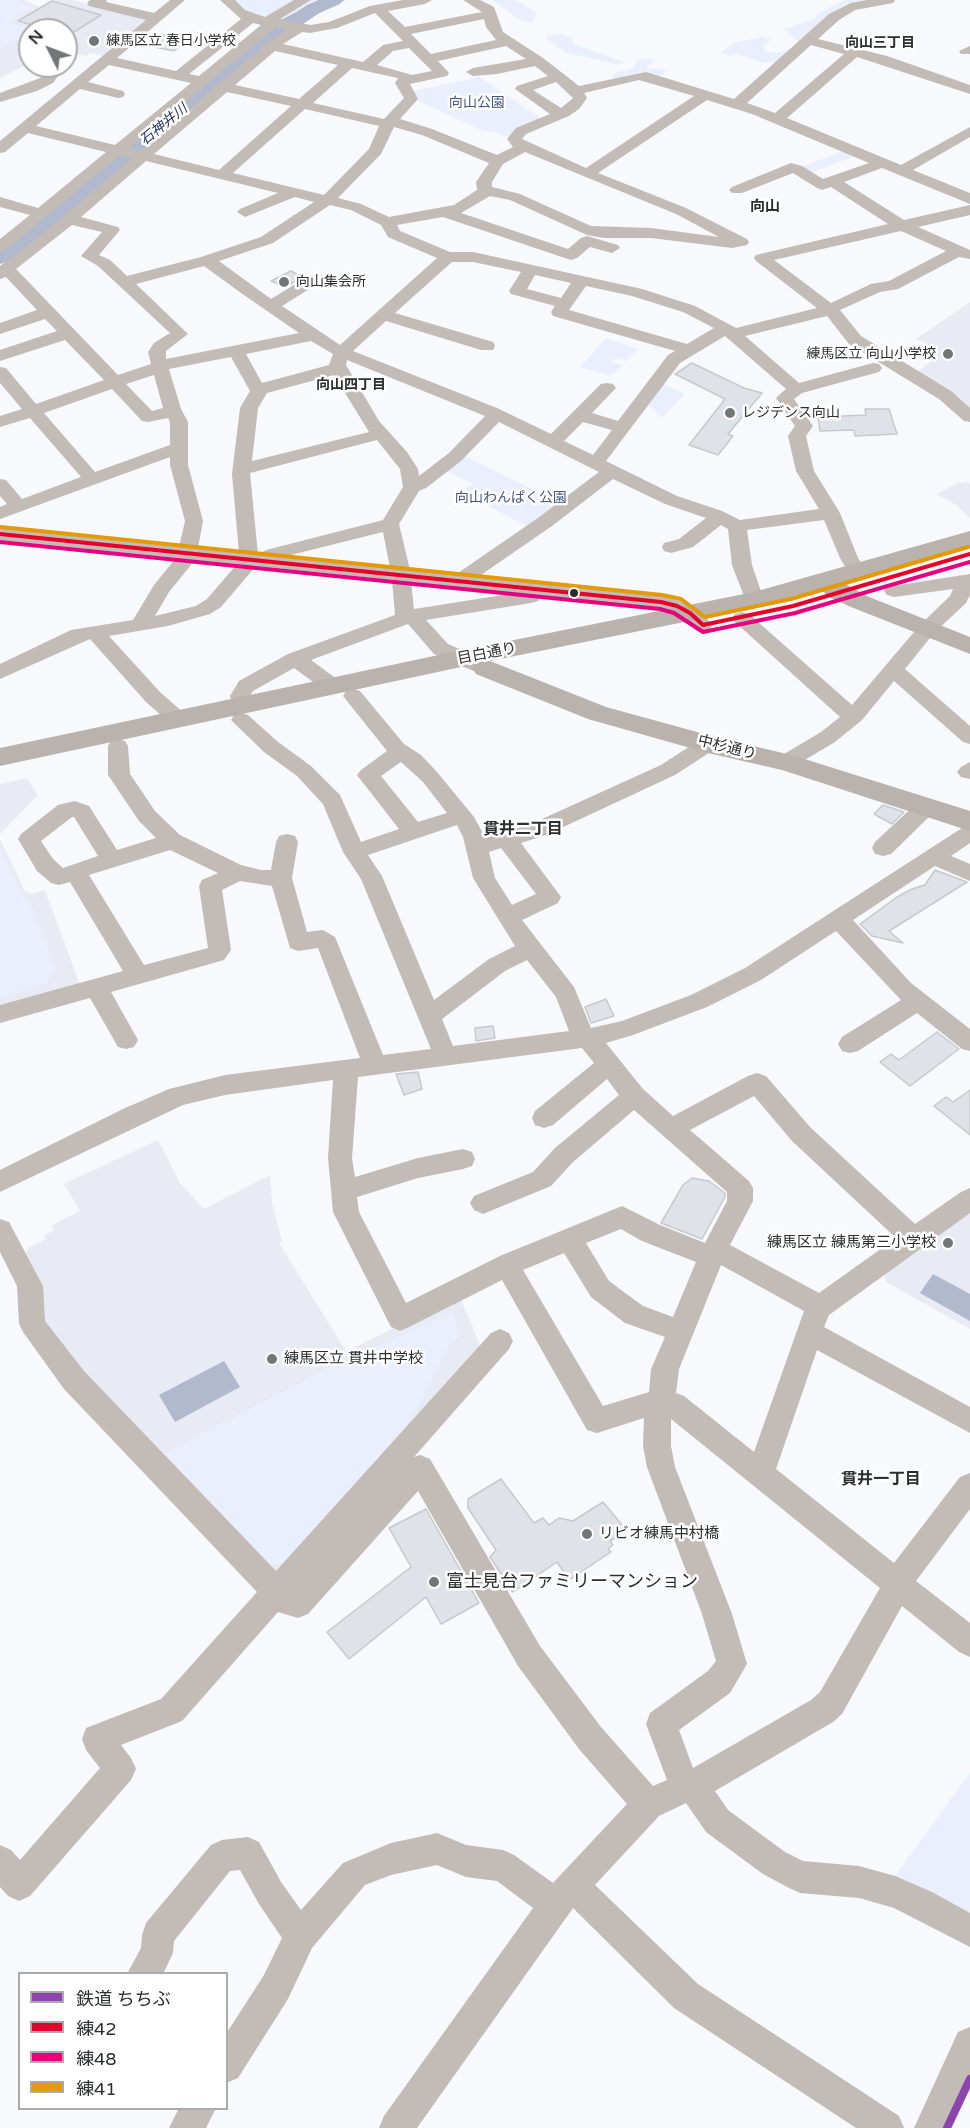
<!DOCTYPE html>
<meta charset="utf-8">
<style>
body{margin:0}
#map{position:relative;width:970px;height:2128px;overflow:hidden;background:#f8f9fc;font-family:"Varela Round","Noto Sans JP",sans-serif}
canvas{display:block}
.legend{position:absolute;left:18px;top:1972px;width:210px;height:138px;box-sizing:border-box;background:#fff;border:2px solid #ababac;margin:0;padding:8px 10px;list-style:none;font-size:18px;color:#2d2e30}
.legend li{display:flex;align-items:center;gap:12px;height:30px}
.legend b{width:30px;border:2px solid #ababac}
.north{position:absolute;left:18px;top:18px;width:60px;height:60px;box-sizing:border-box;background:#fff;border:2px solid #ababac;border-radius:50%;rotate:312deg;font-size:16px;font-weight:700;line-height:24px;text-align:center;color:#2d2e30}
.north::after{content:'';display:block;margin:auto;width:21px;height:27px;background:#747577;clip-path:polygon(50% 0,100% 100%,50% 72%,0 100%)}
</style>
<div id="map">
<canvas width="970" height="2128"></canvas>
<ul class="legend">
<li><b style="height:8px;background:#8e44ad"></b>鉄道 ちちぶ</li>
<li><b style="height:8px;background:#e4002b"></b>練42</li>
<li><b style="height:8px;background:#e5007d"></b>練48</li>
<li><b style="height:8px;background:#e39a05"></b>練41</li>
</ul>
<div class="north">N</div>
</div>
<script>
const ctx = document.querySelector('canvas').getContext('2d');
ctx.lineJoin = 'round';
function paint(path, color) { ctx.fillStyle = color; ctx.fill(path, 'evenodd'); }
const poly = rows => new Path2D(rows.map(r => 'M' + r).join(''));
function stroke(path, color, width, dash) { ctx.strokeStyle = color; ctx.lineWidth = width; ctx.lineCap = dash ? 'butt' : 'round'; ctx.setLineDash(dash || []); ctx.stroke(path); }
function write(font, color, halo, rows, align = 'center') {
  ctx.font = font + ' "Varela Round","Noto Sans JP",sans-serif'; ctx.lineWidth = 5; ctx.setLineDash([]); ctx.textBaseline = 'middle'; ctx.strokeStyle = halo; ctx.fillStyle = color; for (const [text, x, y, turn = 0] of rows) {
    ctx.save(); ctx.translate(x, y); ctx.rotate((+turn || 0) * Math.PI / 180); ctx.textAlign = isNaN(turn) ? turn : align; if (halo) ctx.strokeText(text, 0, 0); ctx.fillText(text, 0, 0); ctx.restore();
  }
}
paint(poly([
 [0,0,25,0,39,7,51,0,72,0,149,18,104,56,90,53,86,56,66,52,66,30,30,30,30,63,0,78],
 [970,302,970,412,915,373,936,358,918,350,925,343,916,339],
 [968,482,970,484,970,518,955,504,936,494,958,483],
 [27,778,38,795,0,834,0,784],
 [0,839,25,891,31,894,45,890,81,988,0,1008],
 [158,1140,180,1183,204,1209,270,1175,272,1203,282,1241,279,1243,346,1351,460,1297,482,1350,281,1579,87,1385,40,1320,25,1254,29,1247,46,1239,44,1235,54,1230,52,1225,80,1211,64,1184],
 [970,1212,970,1329,886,1282,884,1274]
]), '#e8ebf3');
paint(poly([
 [15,0,32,8,9,22,33,29,0,49,0,1],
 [231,0,319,0,279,21,241,9],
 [492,0,512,0,521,3,536,13,535,19,532,23,520,20],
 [845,0,886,0,872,2,819,26,807,34,800,42,783,29,815,19,817,14],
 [562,34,571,38,574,44,624,62,619,65,567,53,546,39,548,35],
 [762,37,772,39,763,46,765,51,776,53,791,50,785,58,775,62,761,62,736,54,729,56,720,53,734,43],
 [646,58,654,60,646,68,665,70,664,75,617,79,611,77,616,72,633,69,637,61],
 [479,77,542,119,512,138,494,132,483,131,414,99,414,91],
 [846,150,858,155,807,174,799,168],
 [606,338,638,349,626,361,615,358,612,362,623,365,611,376,580,367],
 [663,384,685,394,662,418,647,403],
 [463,455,562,504,529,527,461,492,473,484,445,470],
 [0,848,22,895,29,900,56,969,46,984,0,998],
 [453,1313,460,1337,450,1343,419,1405,400,1436,283,1565,269,1563,164,1453,339,1363],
 [970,1773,970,1921,891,1881]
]), '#e9effd');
paint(poly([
 [319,0,345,0,298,24,279,21],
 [933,1274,970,1294,970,1321,920,1293],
 [224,1361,240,1387,175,1422,159,1395]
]), '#b1b9ce');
paint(poly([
 [319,0,343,0,340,4,319,13,283,38,69,215,7,262,0,264,0,248,55,207,271,30,307,5,319,0]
]), '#b1b9ce');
const building = poly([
 [52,1,101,15,66,37,66,30,50,30,18,21,52,1],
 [157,34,187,40,174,51,145,45,157,34],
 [291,271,302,277,286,287,271,281,291,271],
 [692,363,744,388,762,393,728,434,733,436,718,455,689,445,725,399,675,374,692,363],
 [865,409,889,409,897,434,855,436,854,430,820,431,818,417,866,415,865,409],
 [883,805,904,812,892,824,874,814,883,805],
 [935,870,967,882,889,931,903,943,872,936,860,924,897,897,912,889,925,885,935,870],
 [606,999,614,1016,591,1023,585,1007,606,999],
 [493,1026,495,1038,476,1041,475,1028,493,1026],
 [937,1032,959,1049,910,1086,880,1062,891,1054,899,1060,937,1032],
 [418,1072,422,1089,404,1095,396,1074,418,1072],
 [970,1090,970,1135,934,1106,946,1097,953,1102,970,1090],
 [692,1178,709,1181,725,1193,725,1197,702,1239,661,1223,683,1185,692,1178],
 [501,1479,534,1523,543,1518,549,1525,559,1518,573,1521,603,1502,627,1531,610,1541,613,1545,608,1549,611,1552,569,1580,557,1562,513,1592,490,1557,496,1550,468,1508,468,1499,501,1479],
 [426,1509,479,1603,441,1624,426,1597,349,1659,327,1632,411,1567,389,1528,426,1509]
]);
paint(building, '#dfe2e9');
stroke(building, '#c8c9cb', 1.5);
paint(poly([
 [90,0,107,0,106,2,154,13,170,0,185,0,117,58,176,71,241,19,220,0,235,0,245,10,265,17,294,0,311,0,280,19,310,25,329,22,370,6,403,0,432,0,425,4,388,11,405,27,482,12,463,0,480,0,494,7,503,32,543,58,579,86,646,72,734,99,829,14,851,3,867,0,895,0,893,3,855,10,839,20,818,39,887,56,970,85,970,94,857,57,787,118,901,165,970,127,970,137,913,170,970,193,970,204,882,168,844,182,904,220,970,205,970,215,918,227,970,250,970,259,959,257,898,289,880,292,840,310,861,336,951,391,970,408,970,422,964,421,939,399,849,344,827,316,745,336,799,383,873,363,879,364,882,368,879,372,802,393,794,399,813,426,806,436,814,471,840,513,858,558,867,571,864,575,850,575,840,558,824,520,747,530,752,565,764,600,761,604,754,606,747,604,732,565,728,529,721,525,693,547,671,553,664,551,662,547,664,543,679,539,706,518,665,504,613,479,552,526,478,577,661,596,684,602,697,609,713,625,710,629,703,631,696,629,683,617,661,608,540,596,538,601,531,603,426,620,448,644,485,660,488,665,485,670,478,672,471,670,434,654,408,624,311,660,341,682,344,687,341,692,334,694,327,692,294,668,253,691,250,696,252,706,249,711,242,713,235,711,230,696,239,681,288,654,395,615,392,580,256,566,221,607,210,614,168,626,109,636,160,692,185,714,188,719,185,724,178,726,171,724,146,702,90,639,0,679,0,664,71,630,133,620,154,585,176,558,0,540,0,528,179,547,185,521,170,465,170,457,0,519,0,507,7,504,0,496,0,479,6,480,22,499,81,477,30,418,0,427,0,416,22,409,0,383,0,367,6,368,36,404,104,380,65,340,0,361,0,350,57,331,45,319,0,334,0,323,37,310,6,277,0,279,0,266,33,242,132,158,120,155,6,250,0,252,0,239,30,215,0,207,0,197,38,208,106,152,28,133,5,152,0,153,0,141,146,20,89,6,87,3,90,0],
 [375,13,403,41,383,45,363,62,283,44,302,32,310,33,337,28,375,13],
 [484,19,486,27,496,40,431,54,411,34,484,19],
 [253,23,261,25,199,76,189,74,253,23],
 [276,27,287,29,267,43,140,151,129,148,276,27],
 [811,45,844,54,775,113,747,103,811,45],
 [506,46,526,59,473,68,466,72,473,76,497,74,535,66,548,76,517,86,515,89,550,114,516,128,507,139,513,147,497,155,432,129,400,119,418,99,410,84,447,76,449,73,438,61,506,46],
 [409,48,432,71,412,75,377,65,393,51,409,48],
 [275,51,338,65,299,99,235,85,275,51],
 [109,65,191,83,115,145,36,126,80,89,118,98,123,97,125,94,123,91,88,82,109,65],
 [352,68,398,78,395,83,404,98,384,119,313,103,352,68],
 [639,80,694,96,586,168,522,139,526,134,569,116,579,109,587,98,584,93,639,80],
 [556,82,573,98,561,108,533,90,556,82],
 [227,92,291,106,219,170,154,154,227,92],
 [707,100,752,114,869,163,823,179,802,166,791,163,732,187,729,190,732,193,742,193,793,173,817,188,822,190,831,187,888,224,756,255,754,258,756,261,817,308,736,328,695,306,642,289,473,252,450,252,400,231,397,225,443,217,571,260,577,258,590,247,612,253,620,248,618,245,587,236,581,238,568,249,461,213,490,196,510,200,587,235,604,238,651,238,732,248,747,245,749,242,747,239,686,208,598,173,707,100],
 [305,109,379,126,369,149,324,195,233,173,305,109],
 [394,127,422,135,489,163,476,182,477,190,454,205,389,217,361,204,338,198,381,154,394,127],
 [525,152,676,214,719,237,651,228,591,226,520,194,492,187,492,182,503,164,525,152],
 [146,161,278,193,240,209,237,212,245,217,295,197,314,202,261,237,201,257,127,276,110,260,99,255,120,230,118,227,81,217,146,161],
 [330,205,351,210,381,225,388,237,437,258,340,345,282,306,322,281,324,278,322,275,310,275,271,299,219,261,273,243,330,205],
 [72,225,102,232,81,256,98,266,170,333,154,343,148,352,151,364,118,375,16,269,72,225],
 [901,231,946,251,889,281,871,284,831,303,774,260,901,231],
 [452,262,473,262,521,272,509,291,511,294,555,306,551,312,553,316,675,351,668,355,618,421,592,413,616,388,613,384,607,383,601,384,551,434,497,408,353,351,386,321,481,350,493,350,495,346,493,342,395,313,452,262],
 [204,266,244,295,299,333,166,359,166,351,188,334,136,284,204,266],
 [535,275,571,283,561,298,527,289,535,275],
 [586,286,632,296,683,312,714,328,687,344,569,310,586,286],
 [725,336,786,389,776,398,795,426,788,436,796,471,819,509,740,520,722,511,677,496,606,461,680,363,725,336],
 [311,341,333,354,329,365,262,383,246,354,311,341],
 [231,357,250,391,240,408,232,474,239,553,198,548,203,521,188,465,188,422,181,409,169,369,231,357],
 [347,360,485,416,449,453,419,476,418,469,407,452,379,421,346,365,347,360],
 [154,375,163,408,152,411,126,384,154,375],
 [334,375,369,432,252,461,258,408,267,393,334,375],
 [112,389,142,421,148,422,168,418,170,422,170,445,95,472,44,413,112,389],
 [499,422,599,472,538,518,455,575,410,570,399,524,419,491,426,488,461,461,499,422],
 [583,422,612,430,593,455,564,441,583,422],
 [377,440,400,469,403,487,383,520,266,550,258,555,250,473,377,440],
 [383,532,390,568,283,557,383,532],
 [195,560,237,564,207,599,196,606,155,616,169,592,195,560],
 [411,582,458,588,516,593,414,609,411,582],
 [970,46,970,54,961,54,959,51,970,46],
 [41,66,61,66,63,69,53,83,37,91,0,102,0,93,43,77,48,71,41,66],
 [970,574,970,595,966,603,934,633,905,669,970,726,970,744,963,742,894,681,862,720,835,742,793,767,786,769,779,767,776,762,779,757,821,732,840,717,735,622,732,618,735,614,742,612,749,614,852,705,920,625,950,596,953,589,894,597,887,595,884,591,887,587,970,574],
 [353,689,360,691,404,744,421,755,437,772,474,817,485,837,531,824,661,765,701,739,708,737,715,739,718,744,715,749,675,775,546,835,521,843,561,897,558,903,522,920,574,987,591,1028,622,1021,691,995,745,968,962,828,970,825,970,843,951,856,970,864,970,881,935,866,853,920,911,983,970,1029,970,1051,962,1049,917,1013,858,1051,850,1053,842,1051,838,1044,842,1037,901,1000,836,931,761,980,707,1007,633,1035,606,1043,643,1089,673,1116,748,1076,757,1073,766,1076,810,1127,915,1224,961,1192,970,1188,970,1213,829,1315,824,1327,970,1407,970,1433,817,1350,776,1469,894,1563,960,1477,970,1473,970,1509,916,1581,970,1623,970,1657,959,1652,902,1606,842,1714,833,1722,715,1791,728,1810,785,1852,803,1861,859,1866,895,1876,932,1892,970,1913,970,1947,894,1908,859,1898,800,1893,789,1888,763,1874,706,1832,686,1803,659,1816,595,1885,698,1984,899,2116,904,2128,856,2128,674,2008,573,1908,417,2128,379,2128,384,2116,533,1908,497,1881,466,1877,437,1865,391,1875,365,1885,312,1948,288,1999,238,2078,226,2083,226,2034,264,1975,282,1938,259,1904,240,1870,230,1871,174,1941,173,1953,163,1974,127,1974,141,1948,142,1935,146,1923,211,1845,222,1840,248,1837,259,1842,281,1882,301,1910,343,1863,391,1843,437,1833,466,1845,503,1850,514,1855,553,1883,627,1804,579,1749,518,1666,418,1491,308,1614,298,1618,278,1612,182,1721,121,1745,131,1758,136,1769,131,1780,30,1896,19,1901,8,1896,0,1887,0,1845,11,1850,20,1860,100,1768,86,1750,82,1739,86,1728,161,1699,257,1592,64,1389,23,1332,19,1324,17,1286,0,1252,0,1219,9,1222,43,1286,45,1321,84,1371,276,1571,491,1333,500,1329,509,1333,513,1341,509,1349,414,1457,420,1455,430,1459,540,1646,601,1727,653,1786,667,1780,646,1724,650,1713,708,1671,716,1661,702,1614,647,1467,643,1446,644,1418,597,1433,587,1430,502,1280,409,1327,400,1331,391,1327,333,1212,328,1158,333,1080,225,1095,183,1105,0,1192,0,1170,123,1109,169,1089,225,1075,360,1058,318,948,298,951,290,948,272,886,240,881,222,890,231,950,224,960,111,992,138,1040,134,1047,126,1049,118,1047,90,998,0,1023,0,1005,123,971,70,882,59,885,51,883,37,871,18,839,21,834,58,805,75,801,89,806,117,850,156,838,139,821,108,775,108,746,111,741,118,739,125,741,128,746,130,774,155,811,180,835,241,865,261,870,271,870,276,842,279,836,287,834,295,836,298,842,292,878,307,932,323,930,335,937,383,1055,431,1049,361,879,343,852,323,804,297,776,264,752,231,720,234,715,241,713,248,715,278,742,311,766,340,795,361,842,399,829,357,775,361,770,387,751,343,696,346,691,353,689],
 [401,762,423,782,447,813,418,822,381,776,401,762],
 [72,817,74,817,98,856,63,868,53,859,41,841,72,817],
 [457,825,463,837,473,878,515,946,489,959,434,1000,382,876,368,855,457,825],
 [501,848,536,894,512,905,495,878,489,852,501,848],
 [170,850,218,873,202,880,199,886,208,948,144,965,89,875,170,850],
 [527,960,556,997,569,1031,453,1046,442,1019,505,971,527,960],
 [582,1048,594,1063,535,1111,532,1118,535,1125,544,1128,553,1125,607,1079,619,1095,555,1148,533,1172,474,1196,470,1203,474,1210,483,1214,551,1186,573,1162,634,1110,727,1192,727,1201,705,1243,660,1225,622,1206,500,1256,406,1303,359,1212,357,1197,418,1178,463,1169,472,1166,475,1159,472,1152,463,1149,418,1158,355,1177,352,1158,358,1077,582,1048],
 [754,1096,792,1141,896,1238,819,1293,730,1245,753,1201,753,1188,749,1181,690,1130,754,1096],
 [621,1229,642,1241,696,1262,673,1317,643,1306,609,1281,586,1243,621,1229],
 [564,1253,591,1297,625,1323,665,1337,651,1369,649,1392,603,1406,523,1270,564,1253],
 [721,1265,804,1311,754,1452,684,1396,676,1393,679,1369,721,1265],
 [671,1419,880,1588,820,1692,811,1700,693,1768,679,1730,730,1693,747,1664,732,1614,675,1467,671,1446,671,1419],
 [970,762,970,779,961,777,957,772,961,767,970,762],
 [926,799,934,802,937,807,934,812,891,854,883,856,875,854,872,848,875,842,918,802,926,799],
 [970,2027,970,2082,949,2128,914,2128,958,2032,970,2027],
 [179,2108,216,2108,206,2128,169,2128,179,2108]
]), '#c2bbb6');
paint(poly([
 [970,531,970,546,843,583,869,597,970,637,970,654,851,607,831,598,821,590,754,608,490,661,606,707,708,735,795,756,970,811,970,831,782,770,708,753,588,719,476,674,472,668,475,664,0,766,0,748,434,656,754,592,970,531]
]), '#bab2ac');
stroke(poly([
 [0,534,661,602,677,606,690,613,703,625,793,606,970,554]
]), '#e4002b', 4);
stroke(poly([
 [0,542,660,609,674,613,703,632,795,613,970,562]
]), '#e5007d', 4);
stroke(poly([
 [1,527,662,595,681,599,705,617,791,599,968,547]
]), '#e39a05', 4);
stroke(poly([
 [947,2128,970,2079]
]), '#8e44ad', 8);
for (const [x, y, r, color] of [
 [94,41,6,"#747577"],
 [284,282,6,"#747577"],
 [948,354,6,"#747577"],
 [730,413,6,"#747577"],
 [574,593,5,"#2d2e30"],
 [948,1243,6,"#747577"],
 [272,1359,6,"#747577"],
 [587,1534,6,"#747577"],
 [434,1582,6,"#747577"]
]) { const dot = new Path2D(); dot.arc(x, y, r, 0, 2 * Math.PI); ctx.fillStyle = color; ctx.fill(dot); stroke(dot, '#fff', 2); }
write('14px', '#2d2e30', '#fff', [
 ["練馬区立 春日小学校",106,41],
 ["向山集会所",296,282],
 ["練馬区立 向山小学校",936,354,"right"],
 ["レジデンス向山",742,413]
], 'left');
write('bold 14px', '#2d2e30', '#fff', [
 ["向山三丁目",880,43],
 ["向山四丁目",351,385]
]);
write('14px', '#465581', '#fff', [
 ["向山公園",477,103],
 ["向山わんぱく公園",511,498]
]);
write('italic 14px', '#27355d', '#fff', [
 ["石神井川",164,125,-39]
]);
write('bold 15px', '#2d2e30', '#fff', [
 ["向山",765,207]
]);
write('15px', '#2d2e30', '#fff', [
 ["目白通り",487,654,-11],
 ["中杉通り",727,748,14]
]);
write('15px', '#2d2e30', '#fff', [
 ["練馬区立 練馬第三小学校",936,1243,"right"],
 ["練馬区立 貫井中学校",284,1359],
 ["リビオ練馬中村橋",599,1534]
], 'left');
write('bold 16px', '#2d2e30', '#fff', [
 ["貫井二丁目",523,830],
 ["貫井一丁目",881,1480]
]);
write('18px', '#2d2e30', '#fff', [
 ["富士見台ファミリーマンション",446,1582]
], 'left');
</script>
